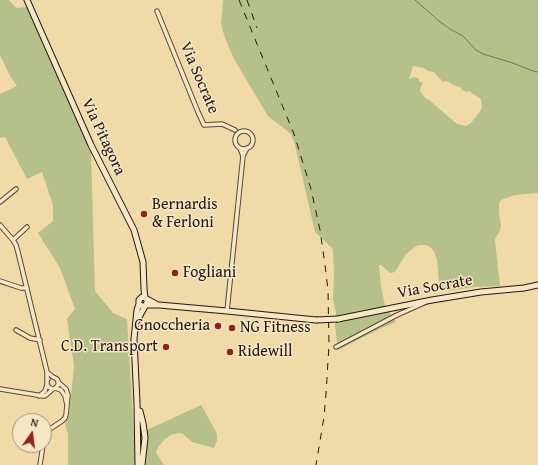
<!DOCTYPE html>
<style>
body{margin:0}
#map{position:relative;width:538px;height:465px;overflow:hidden;background:#efdaa8;font-family:"Gentium Book Plus",serif}
canvas{display:block}
.north{position:absolute;left:12px;top:413px;width:40px;height:40px;box-sizing:border-box;background:#f5e7c6;border:1px solid #a1947e;border-radius:50%;rotate:14deg;font-size:11px;font-weight:700;line-height:16px;text-align:center;color:#231712}
.north::after{content:'';display:block;margin:auto;width:14px;height:18px;background:#8f2418;clip-path:polygon(50% 0,100% 100%,50% 72%,0 100%)}
</style>
<div id="map">
<canvas width="538" height="465"></canvas>
<div class="north">N</div>
</div>
<script>
const ctx = document.querySelector('canvas').getContext('2d');
ctx.lineJoin = 'round';
function paint(path, color) { ctx.fillStyle = color; ctx.fill(path, 'evenodd'); }
const poly = rows => new Path2D(rows.map(r => 'M' + r).join(''));
function stroke(path, color, width, dash) { ctx.strokeStyle = color; ctx.lineWidth = width; ctx.lineCap = dash ? 'butt' : 'round'; ctx.setLineDash(dash || []); ctx.stroke(path); }
function write(font, color, halo, rows, align = 'center') {
  ctx.font = font + ' "Gentium Book Plus",serif'; ctx.lineWidth = 3; ctx.setLineDash([]); ctx.textBaseline = 'middle'; ctx.strokeStyle = halo; ctx.fillStyle = color; for (const [text, x, y, turn = 0] of rows) {
    ctx.save(); ctx.translate(x, y); ctx.rotate((+turn || 0) * Math.PI / 180); ctx.textAlign = isNaN(turn) ? turn : align; if (halo) ctx.strokeText(text, 0, 0); ctx.fillText(text, 0, 0); ctx.restore();
  }
}
paint(poly([
 [0,0,9,0,16,8,28,7,91,152,95,291,113,313,127,319,134,434,149,429,201,405,215,430,217,434,217,441,214,448,192,442,183,434,179,433,171,435,165,439,158,447,156,452,157,454,164,465,68,465,68,434,65,424,69,416,74,366,67,319,75,309,60,268,38,233,53,221,53,205,42,172,27,179,5,137,0,138,0,94,17,86,10,76,0,55],
 [223,0,538,0,538,193,515,195,501,200,499,203,499,213,501,225,500,231,496,237,495,240,500,286,474,287,448,291,443,289,439,283,437,260,434,251,429,246,425,245,420,245,416,246,406,254,395,272,390,273,381,265,379,265,381,286,385,306,396,322,382,328,338,350,335,326,336,312,333,300,334,273,333,249,315,232,295,145,291,134,268,116,234,59,225,38,221,24],
 [413,66,424,68,428,71,434,72,443,82,446,81,449,82,453,85,460,87,463,91,468,92,469,91,481,99,482,106,481,110,471,123,466,126,457,124,429,100,425,98,420,91,421,86,423,83,420,82,419,81,419,79,415,77,409,79]
]), '#b6c08a');
stroke(poly([
 [415,0,439,21,450,29,463,36,476,50,483,54,510,62,533,71,538,72]
]), '#6a796b', 1);
const street = poly([
 [157,11,198,112,204,125,222,124,235,130],
 '235 140a9 9 0 1 1 18 0a9 9 0 1 1-18 0Z',
 [240,148,243,156,247,148],
 [0,202,16,189],
 [0,225,13,240,16,245,18,252,47,372,47,381],
 [13,240,27,227],
 [0,281,21,288,27,288],
 [227,311,243,156],
 [16,330,30,338,40,340],
 [336,347,397,315,424,303],
 [48,379,47,381,47,385,50,388,53,389],
 [55,388,61,390,65,396,67,405],
 [0,389,43,396,45,396,53,389,56,388,59,383,57,379,53,377,47,372],
 [39,396,45,391,47,385],
 [44,440,47,431,62,421,65,418,66,415,68,395,66,389,58,382],
 [40,465,43,445]
]);
const secondary = poly([
 [27,0,91,145,134,230,143,262,144,289,145,298],
 [147,299,147,303,145,306,142,306,139,304,139,300,142,297,145,298,156,304],
 [146,305,159,305,227,311,316,320],
 [338,319,432,300,481,292,524,288,538,285],
 [137,321,145,306],
 [140,411,143,423,145,438,142,465],
 [138,465,137,403,134,339,137,310,139,304]
]);
stroke(street, '#564838', 5.5);
stroke(secondary, '#231712', 7);
stroke(street, '#f5e7c6', 3.5);
stroke(secondary, '#f5e7c6', 5);
stroke(poly([
 [239,0,294,134,311,189,320,230,325,265,328,290,329,345,326,394,324,417,316,465],
 [247,0,257,28]
]), '#231712', 1, [7, 7]);
const secondaryBridge = poly([
 [316,320,338,319]
]);
stroke(secondaryBridge, '#231712', 7, []);
stroke(secondaryBridge, '#f5e7c6', 5);
for (const [x, y, r, color] of [
 [144,214,4,"#8f2418"],
 [175,273,4,"#8f2418"],
 [218,326,4,"#8f2418"],
 [232,328,4,"#8f2418"],
 [166,347,4,"#8f2418"],
 [230,352,4,"#8f2418"]
]) { const dot = new Path2D(); dot.arc(x, y, r, 0, 2 * Math.PI); ctx.fillStyle = color; ctx.fill(dot); stroke(dot, '#f5e7c6', 1.5); }
write('16px', '#231712', '#f5e7c6', [
 ["Via Socrate",199,78,67],
 ["Via Pitagora",103,137,65],
 ["Via Socrate",435,287,-10]
]);
write('16px', '#231712', '#f5e7c6', [
 ["Bernardis",152,205],
 ["& Ferloni",152,223],
 ["Fogliani",183,273],
 ["Gnoccheria",210,326,"right"],
 ["NG Fitness",240,328],
 ["C.D. Transport",158,347,"right"],
 ["Ridewill",238,352]
], 'left');
</script>
